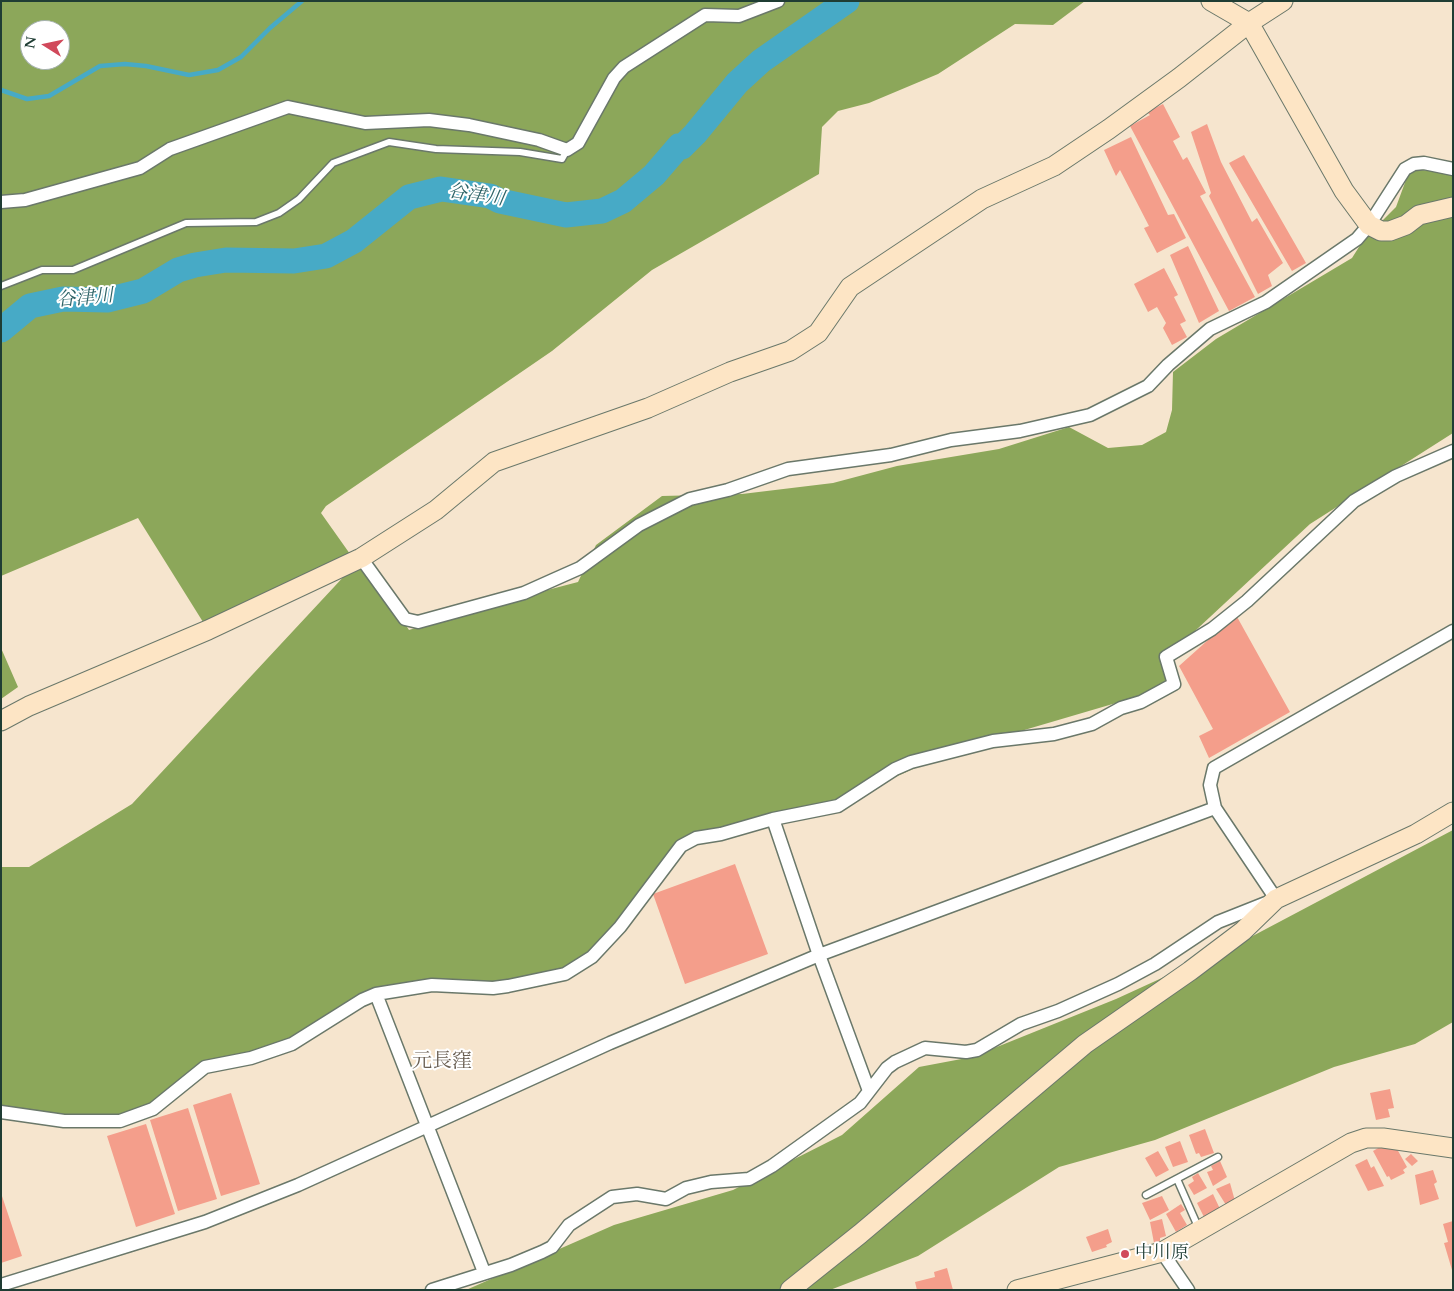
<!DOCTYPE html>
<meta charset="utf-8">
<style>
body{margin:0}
#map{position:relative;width:1454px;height:1291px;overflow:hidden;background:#f6e5ce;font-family:Cardo,serif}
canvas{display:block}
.frame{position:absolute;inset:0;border:2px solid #1f3d34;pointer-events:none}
.north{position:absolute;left:20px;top:20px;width:50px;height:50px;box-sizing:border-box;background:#fff;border:1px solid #a5b1ae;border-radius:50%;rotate:280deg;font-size:14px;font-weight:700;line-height:20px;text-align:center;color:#1f3d34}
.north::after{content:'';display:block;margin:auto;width:18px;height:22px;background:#d1495b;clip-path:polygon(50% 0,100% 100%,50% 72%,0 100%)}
</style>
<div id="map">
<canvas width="1454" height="1291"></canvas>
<div class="frame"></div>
<div class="north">N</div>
</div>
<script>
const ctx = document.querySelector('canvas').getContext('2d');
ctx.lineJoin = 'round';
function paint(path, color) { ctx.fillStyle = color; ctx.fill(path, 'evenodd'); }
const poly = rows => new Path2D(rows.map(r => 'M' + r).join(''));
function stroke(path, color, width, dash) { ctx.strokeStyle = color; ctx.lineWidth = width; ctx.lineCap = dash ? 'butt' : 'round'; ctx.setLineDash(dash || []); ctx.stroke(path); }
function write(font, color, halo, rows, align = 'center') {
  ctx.font = font + ' Cardo,"Noto Serif JP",serif'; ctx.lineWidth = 4; ctx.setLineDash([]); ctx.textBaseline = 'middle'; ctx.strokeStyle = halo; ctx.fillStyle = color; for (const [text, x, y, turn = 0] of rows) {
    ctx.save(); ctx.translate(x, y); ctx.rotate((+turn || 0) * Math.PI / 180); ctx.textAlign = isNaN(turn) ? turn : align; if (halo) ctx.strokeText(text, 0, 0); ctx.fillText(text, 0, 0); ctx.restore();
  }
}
paint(poly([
 [1,1,1085,1,1053,25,1015,24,938,74,869,103,838,111,822,127,819,174,652,270,552,351,326,506,321,513,355,561,208,630,138,518,1,576],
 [30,30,60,30,60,60,30,60],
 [1410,169,1453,173,1453,433,1310,524,1167,657,1167,688,953,751,840,802,695,835,620,927,565,974,469,987,376,994,280,1048,205,1067,145,1112,71,1121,1,1112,1,867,29,867,132,804,361,558,409,630,471,610,578,582,596,545,662,496,742,494,833,483,897,466,999,449,1069,427,1108,448,1142,445,1166,432,1172,410,1173,372,1216,339,1352,258,1364,239,1396,207],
 [1,648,18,687,1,699],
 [1453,830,1453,1022,1415,1044,1334,1067,1155,1140,1059,1167,918,1256,830,1290,466,1290,614,1225,733,1190,842,1135,919,1067,972,1057,1116,999,1247,939]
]), '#8ca75a');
stroke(poly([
 [1,90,27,99,49,96,100,66,125,64,146,66,189,75,218,70,241,57,270,28,302,1]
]), '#47aac6', 4.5);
stroke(poly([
 [1,330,30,306,63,299,107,300,143,291,178,270,195,265,226,260,294,261,326,256,354,241,409,197,441,189,490,196,500,201,566,215,602,211,623,201,654,175,679,146,682,147,695,134,737,83,761,61,847,1]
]), '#47aac6', 25);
paint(poly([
 [1163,104,1180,137,1173,141,1183,160,1187,157,1206,193,1200,196,1255,297,1229,311,1130,126,1150,115,1147,112],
 [1207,124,1221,162,1252,222,1257,218,1283,263,1268,275,1272,286,1258,294,1209,196,1211,193,1191,132],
 [1131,137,1168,215,1174,214,1186,238,1157,253,1144,228,1149,226,1120,170,1116,176,1104,150],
 [1244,155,1306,263,1292,271,1229,163],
 [1188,246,1219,311,1199,323,1170,255],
 [1164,268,1178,295,1174,297,1186,321,1180,324,1187,337,1172,345,1163,328,1166,323,1157,307,1148,312,1134,284],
 [1236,615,1290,712,1209,758,1199,736,1213,729,1179,666],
 [735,864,768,954,685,984,653,894],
 [1390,1089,1394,1108,1388,1109,1390,1117,1376,1120,1370,1093],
 [231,1093,260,1184,221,1196,193,1105],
 [188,1108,217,1199,178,1211,150,1120],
 [146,1124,175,1214,136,1227,107,1136],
 [1205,1129,1214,1153,1201,1157,1199,1153,1196,1154,1189,1135],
 [1180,1141,1188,1162,1173,1167,1165,1147],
 [1380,1147,1397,1149,1407,1167,1403,1170,1405,1173,1391,1180,1389,1176,1387,1177,1373,1151],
 [1158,1151,1169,1170,1156,1177,1145,1158],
 [1411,1154,1418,1161,1412,1166,1405,1159],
 [1367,1159,1371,1168,1374,1166,1384,1186,1368,1191,1355,1165],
 [1220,1161,1227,1177,1213,1186,1207,1172,1213,1170,1211,1166],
 [1433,1170,1437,1182,1434,1184,1439,1199,1420,1205,1415,1175],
 [1198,1173,1207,1188,1194,1195,1188,1185,1194,1181,1192,1177],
 [1230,1183,1235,1201,1226,1205,1216,1189],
 [1,1193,22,1256,1,1263],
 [1213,1194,1220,1209,1204,1217,1197,1203],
 [1162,1196,1169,1210,1150,1220,1142,1203],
 [1181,1204,1185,1210,1180,1213,1187,1225,1176,1232,1166,1214],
 [1162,1219,1166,1236,1160,1238,1160,1241,1154,1243,1150,1222],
 [1453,1221,1453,1270,1452,1270,1444,1243,1448,1242,1443,1224],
 [1108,1229,1112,1242,1106,1245,1107,1247,1092,1252,1086,1237],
 [947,1268,953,1290,917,1290,915,1282,935,1277,934,1272]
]), '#f49e8b');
const lane = poly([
 [1,286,42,270,73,270,186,223,256,222,279,213,299,199,333,163,389,142,436,149,520,152,562,159,567,150],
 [1177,1179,1199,1229],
 [1146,1195,1218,1157]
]);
const street = poly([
 [1,202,25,200,140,168,170,149,288,107,365,123,429,120,469,125,539,140,567,150,578,143,614,78,624,67,705,15,739,16,778,1],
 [361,558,405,619,418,622,524,593,553,580,580,568,639,525,690,499,728,490,788,469,891,455,951,440,1020,431,1090,415,1148,386,1168,365,1210,329,1266,302,1357,239,1369,225,1405,169,1414,164,1424,163,1453,169],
 [773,819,819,955,869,1091],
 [376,994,484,1272],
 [1,1112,64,1121,120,1121,153,1109,205,1067,251,1058,292,1044,362,1000,376,994,432,985,493,988,508,986,565,974,592,957,620,927,681,846,696,838,721,834,773,819,838,806,895,769,911,762,993,741,1054,734,1092,724,1121,708,1141,702,1174,684,1166,657,1212,629,1247,601,1354,501,1396,476,1453,451],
 [1162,1252,1188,1290],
 [1,1285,205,1222,298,1185,610,1043,819,955,1215,808],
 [432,1290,511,1265,542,1252,552,1247,569,1225,612,1197,637,1194,666,1199,686,1188,711,1182,749,1179,772,1166,860,1103,887,1068,895,1062,925,1048,966,1052,977,1050,1021,1024,1058,1011,1118,984,1155,964,1218,922,1276,899,1215,808,1210,785,1214,768,1453,631]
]);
const secondary = poly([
 [1211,1,1249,23,1344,191,1369,225,1381,231,1390,231,1406,225,1419,215,1453,207],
 [1,721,29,706,208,630,361,558,436,510,494,462,648,408,730,372,790,351,818,333,850,287,982,199,1054,166,1109,129,1179,78,1249,23,1283,1],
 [790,1290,860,1234,1085,1044,1190,971,1243,931,1276,899,1416,834,1453,812],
 [1017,1290,1162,1252,1351,1143,1366,1138,1383,1138,1453,1148]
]);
stroke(lane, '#6a786a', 9);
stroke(street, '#6a786a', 15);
stroke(secondary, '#6a786a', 21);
stroke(lane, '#fff', 6);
stroke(street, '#fff', 12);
stroke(secondary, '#fde5c5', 19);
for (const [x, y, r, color] of [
 [1125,1254,5,"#d1495b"]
]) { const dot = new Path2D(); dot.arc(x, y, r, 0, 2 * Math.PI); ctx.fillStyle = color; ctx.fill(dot); stroke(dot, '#fff', 2); }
write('18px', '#1f3d34', '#fff', [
 ["中川原",1135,1254]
], 'left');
write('italic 19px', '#2d6367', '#fff', [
 ["谷津川",476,196,9],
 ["谷津川",85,299,-5]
]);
write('20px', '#6a5f52', '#fff', [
 ["元長窪",442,1062]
]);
</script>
